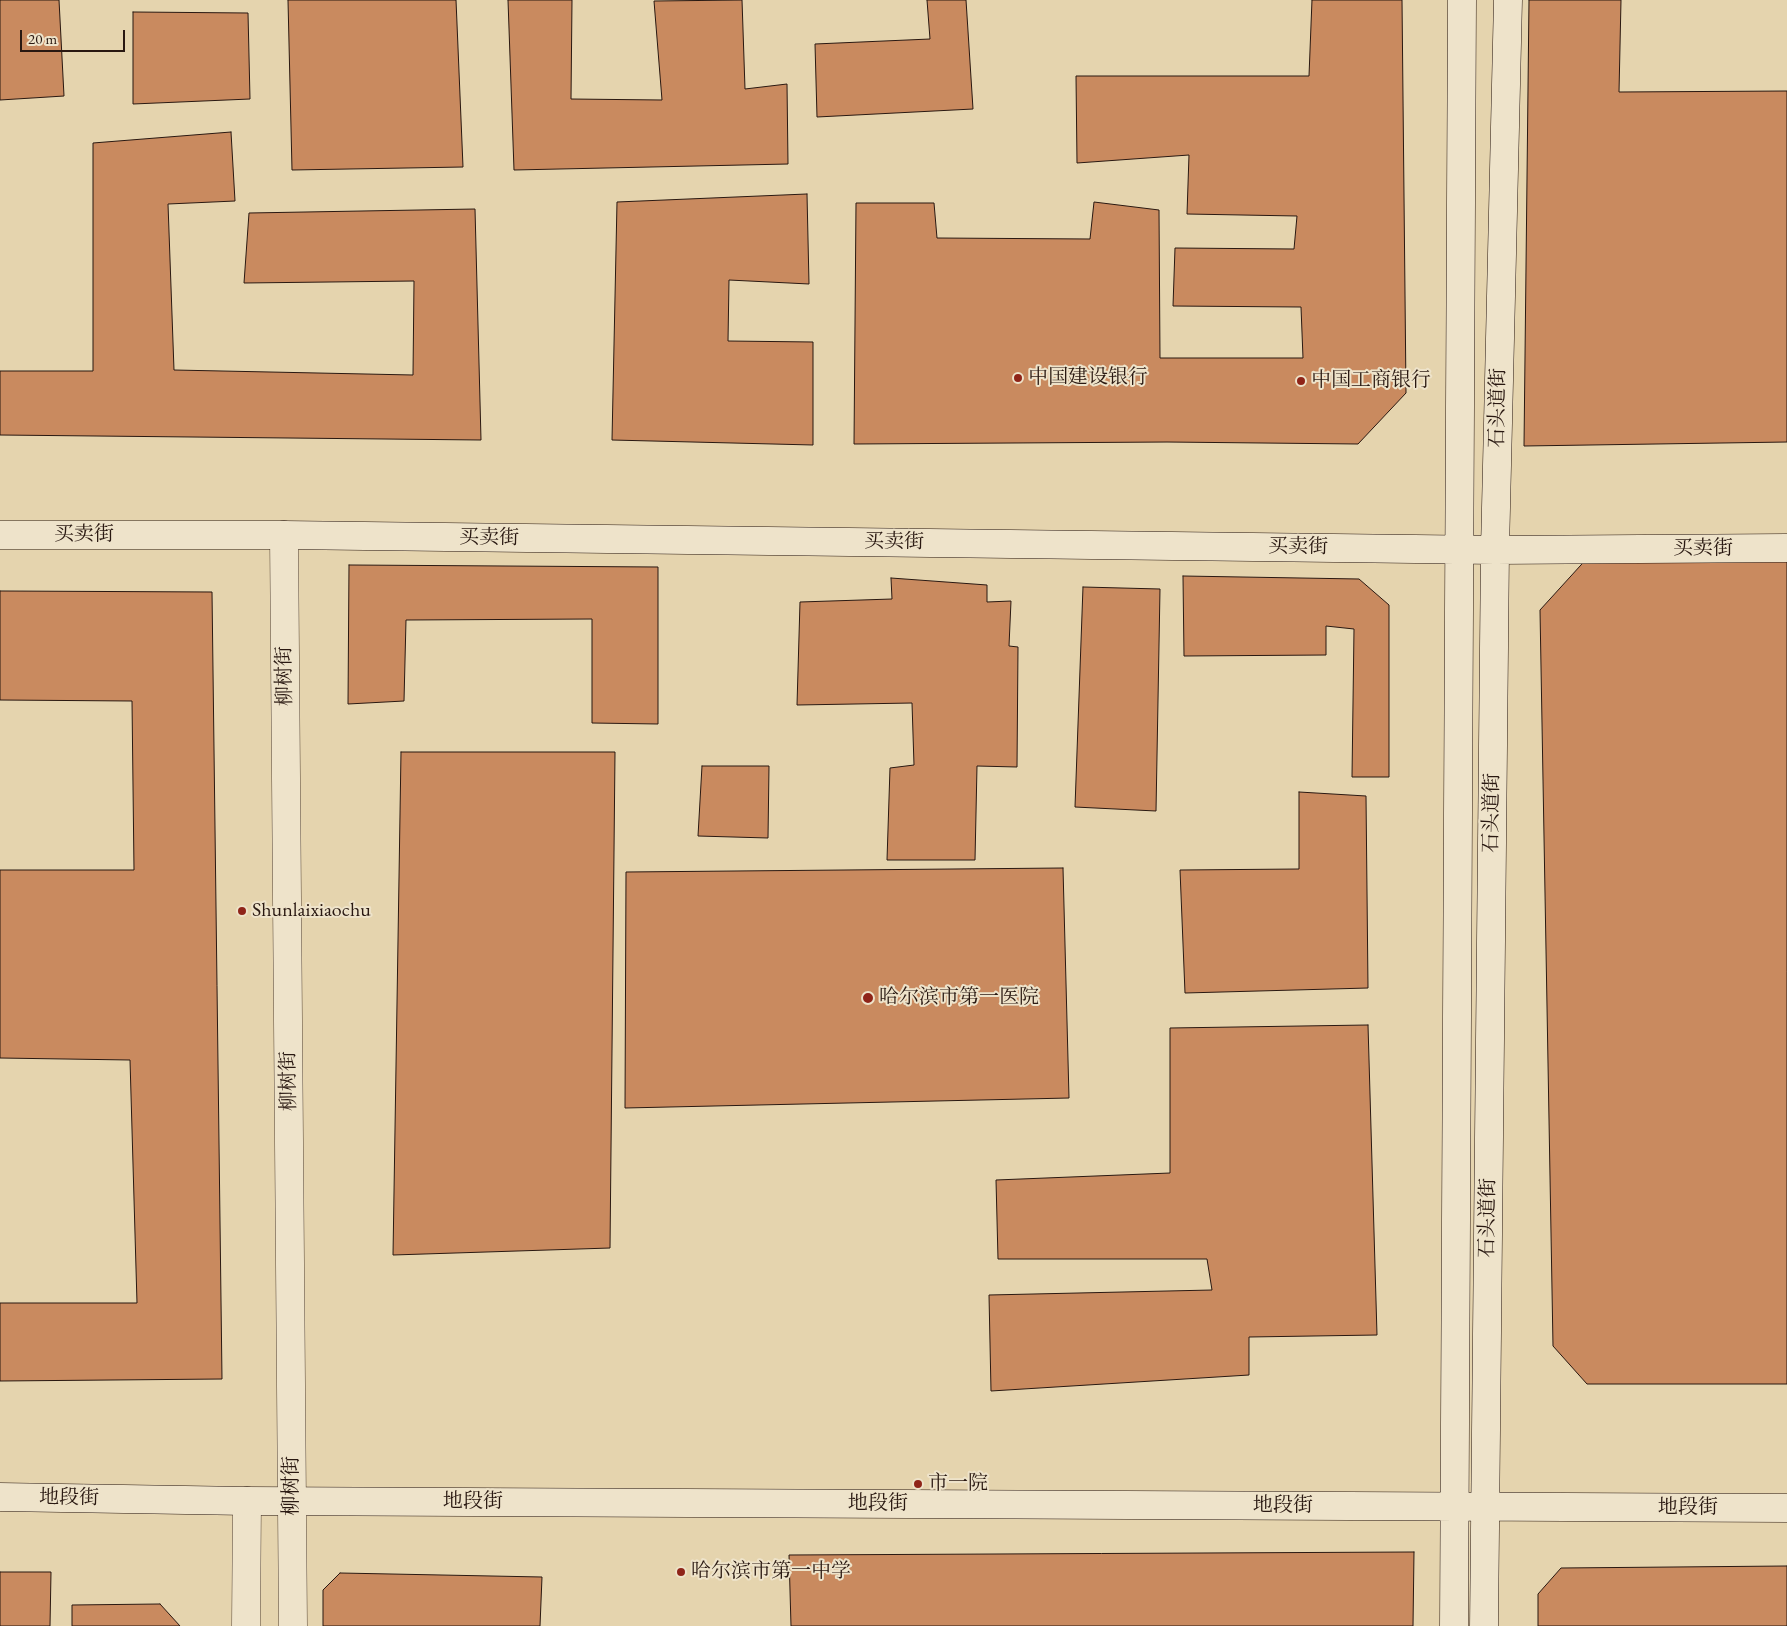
<!DOCTYPE html>
<meta charset="utf-8">
<style>
body{margin:0}
#map{position:relative;width:1787px;height:1626px;overflow:hidden;background:#e5d4ae;font-family:"EB Garamond",serif}
canvas{display:block}
.scale{position:absolute;left:20px;top:30px;width:105px;height:22px;box-sizing:border-box;border:2px solid #291811;border-top:0;padding-left:6px;font-size:15px;line-height:18px;white-space:nowrap;color:#291811;-webkit-text-stroke:4px #eee3ca;paint-order:stroke}
</style>
<div id="map">
<canvas width="1787" height="1626"></canvas>
<div class="scale">20 m</div>
</div>
<script>
const ctx = document.querySelector('canvas').getContext('2d');
ctx.lineJoin = 'round';
function paint(path, color) { ctx.fillStyle = color; ctx.fill(path, 'evenodd'); }
const poly = rows => new Path2D(rows.map(r => 'M' + r).join(''));
function stroke(path, color, width, dash) { ctx.strokeStyle = color; ctx.lineWidth = width; ctx.lineCap = dash ? 'butt' : 'round'; ctx.setLineDash(dash || []); ctx.stroke(path); }
function write(font, color, halo, rows, align = 'center') {
  ctx.font = font + ' "EB Garamond","Noto Serif SC",serif'; ctx.lineWidth = 4; ctx.setLineDash([]); ctx.textBaseline = 'middle'; ctx.strokeStyle = halo; ctx.fillStyle = color; for (const [text, x, y, turn = 0] of rows) {
    ctx.save(); ctx.translate(x, y); ctx.rotate((+turn || 0) * Math.PI / 180); ctx.textAlign = isNaN(turn) ? turn : align; if (halo) ctx.strokeText(text, 0, 0); ctx.fillText(text, 0, 0); ctx.restore();
  }
}
const building = poly([
 [0,0,59,0,64,96,0,100,0,0],
 [288,0,456,0,463,167,292,170,288,0],
 [508,0,572,0,571,99,662,100,654,1,742,0,745,89,787,84,788,164,514,170,508,0],
 [927,0,966,0,973,109,817,117,815,44,930,39,927,0],
 [1312,0,1402,0,1406,393,1358,444,1167,442,854,444,856,203,934,203,937,238,1090,239,1094,202,1159,210,1160,358,1303,358,1301,307,1173,306,1175,248,1294,249,1297,216,1187,214,1189,155,1077,163,1076,76,1309,76,1312,0],
 [1529,0,1621,0,1619,92,1787,91,1787,442,1524,446,1529,0],
 [133,12,248,13,250,99,133,104,133,12],
 [231,132,235,201,168,204,174,370,413,375,414,281,244,283,249,213,475,209,481,440,0,435,0,371,93,371,93,143,231,132],
 [807,194,809,284,729,280,728,341,813,342,813,445,612,440,617,202,807,194],
 [1591,554,1787,559,1787,1384,1587,1384,1553,1346,1540,610,1591,554],
 [349,565,658,567,658,724,592,723,592,619,406,620,404,701,348,704,349,565],
 [1183,576,1359,579,1389,605,1389,777,1352,777,1354,629,1326,626,1326,655,1184,656,1183,576],
 [891,578,987,585,987,602,1011,601,1009,646,1018,647,1017,767,977,766,975,860,887,860,890,768,914,765,912,703,797,705,800,602,892,599,891,578],
 [1083,587,1160,589,1156,811,1075,807,1083,587],
 [0,591,212,592,222,1379,0,1381,0,1303,137,1303,130,1060,0,1058,0,870,134,870,132,701,0,700,0,591],
 [401,752,615,752,610,1248,393,1255,401,752],
 [702,766,769,766,768,838,698,836,702,766],
 [1299,792,1366,796,1368,988,1185,993,1180,870,1299,869,1299,792],
 [1063,868,1069,1098,625,1108,626,872,1063,868],
 [1368,1025,1377,1335,1249,1337,1249,1375,991,1391,989,1295,1212,1290,1207,1259,998,1259,996,1180,1170,1173,1170,1028,1368,1025],
 [1414,1552,1413,1626,791,1626,789,1555,1414,1552],
 [1787,1566,1787,1626,1538,1626,1538,1594,1561,1568,1787,1566],
 [0,1572,51,1572,50,1626,0,1626,0,1572],
 [340,1573,542,1577,540,1626,323,1626,323,1590,340,1573],
 [160,1604,180,1626,72,1626,72,1605,160,1604]
]);
paint(building, '#c98a5f');
stroke(building, '#291811', 1);
const tertiary = poly([
 [284,535,293,1626],
 [246,1626,247,1501]
]);
const secondary = poly([
 [0,535,284,535,1495,550,1787,548],
 [0,1497,247,1501,1787,1508],
 [1454,1626,1462,0],
 [1484,1626,1495,550,1508,0]
]);
stroke(tertiary, '#584738', 29);
stroke(secondary, '#291811', 29);
stroke(tertiary, '#eee3ca', 28);
stroke(secondary, '#eee3ca', 28);
for (const [x, y, r, color] of [
 [1018,378,5,"#8f2418"],
 [1301,381,5,"#8f2418"],
 [242,911,5,"#8f2418"],
 [868,998,6,"#8f2418"],
 [918,1484,5,"#8f2418"],
 [681,1572,5,"#8f2418"]
]) { const dot = new Path2D(); dot.arc(x, y, r, 0, 2 * Math.PI); ctx.fillStyle = color; ctx.fill(dot); stroke(dot, '#eee3ca', 2); }
write('20px', '#291811', '#eee3ca', [
 ["中国建设银行",1028,378],
 ["中国工商银行",1311,381],
 ["Shunlaixiaochu",252,911],
 ["哈尔滨市第一医院",879,998],
 ["市一院",928,1484],
 ["哈尔滨市第一中学",691,1572]
], 'left');
write('20px', '#291811', '#eee3ca', [
 ["石头道街",1498,408,-89],
 ["买卖街",84,535],
 ["买卖街",489,538,1],
 ["买卖街",894,542,1],
 ["买卖街",1298,547,1],
 ["买卖街",1703,549],
 ["柳树街",285,676,-91],
 ["石头道街",1492,813,-89],
 ["柳树街",289,1081,-91],
 ["石头道街",1488,1218,-89],
 ["柳树街",292,1486,-90],
 ["地段街",69,1498,1],
 ["地段街",473,1502],
 ["地段街",878,1504],
 ["地段街",1283,1506],
 ["地段街",1688,1508]
]);
</script>
